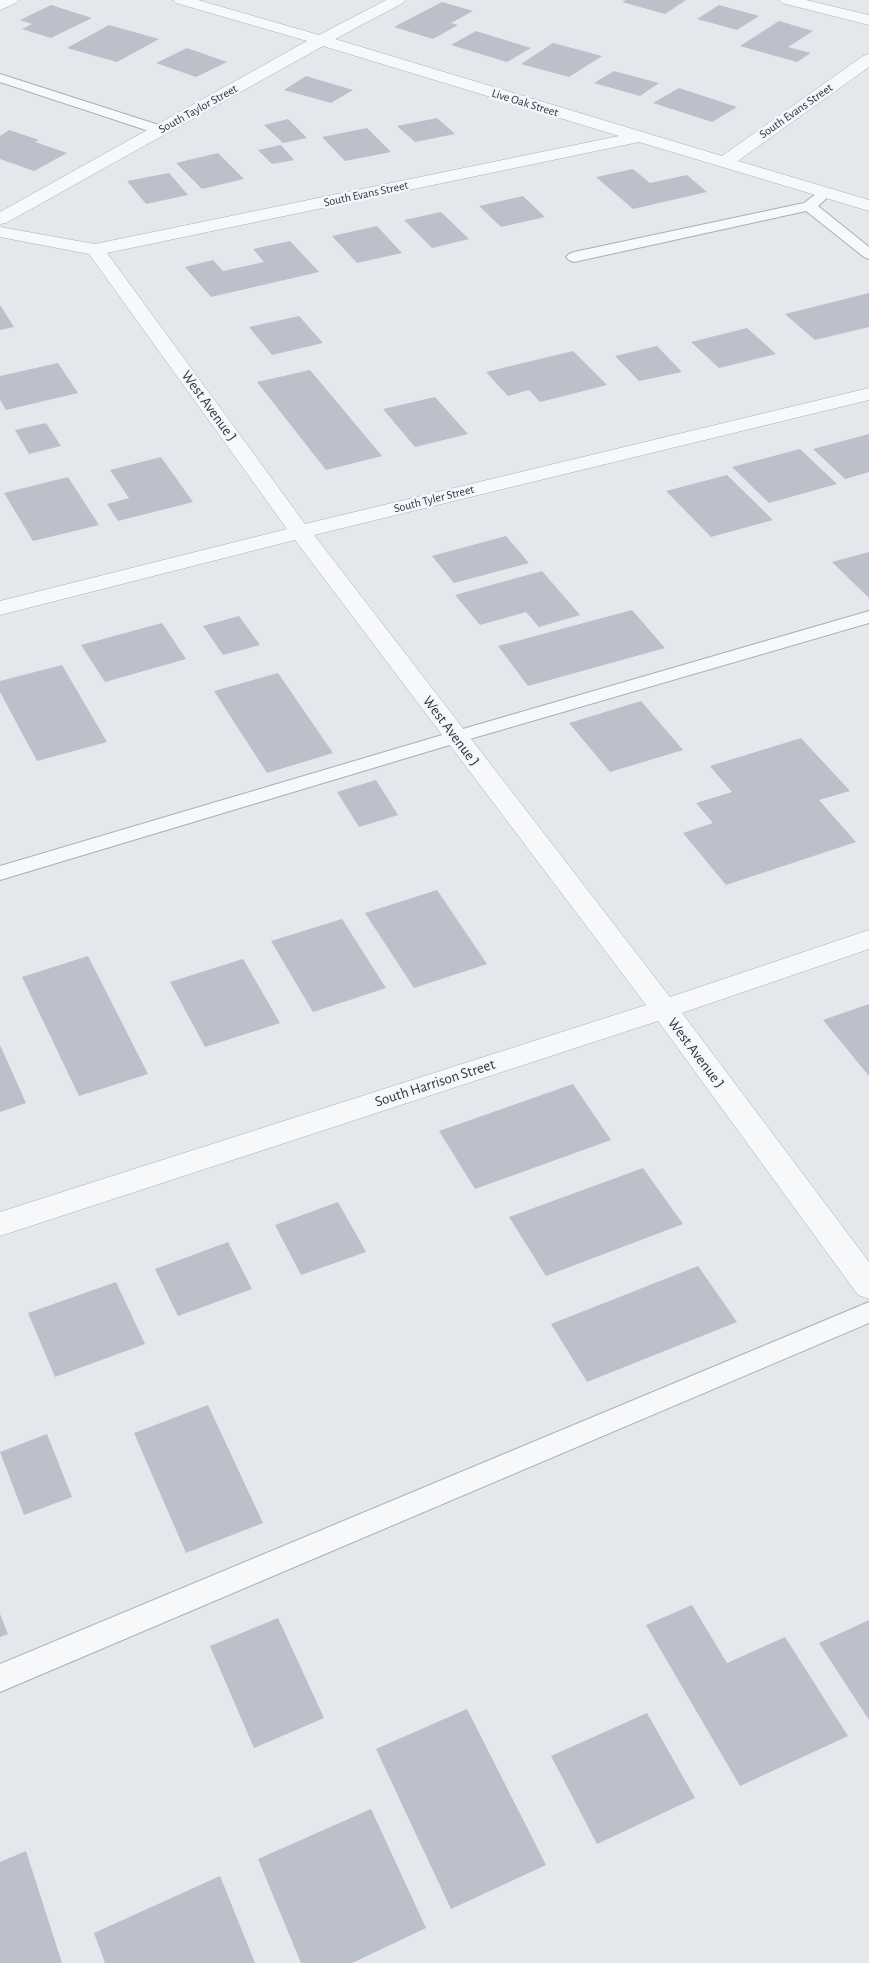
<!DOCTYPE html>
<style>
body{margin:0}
canvas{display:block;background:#e4e7ec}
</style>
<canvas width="869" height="1963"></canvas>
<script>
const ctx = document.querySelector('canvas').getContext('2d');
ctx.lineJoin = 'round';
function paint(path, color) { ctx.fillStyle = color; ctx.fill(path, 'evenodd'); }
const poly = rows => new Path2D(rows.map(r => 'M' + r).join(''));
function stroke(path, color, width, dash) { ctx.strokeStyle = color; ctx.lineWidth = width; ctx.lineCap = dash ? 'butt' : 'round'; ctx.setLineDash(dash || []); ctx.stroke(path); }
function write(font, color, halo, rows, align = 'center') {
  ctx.font = font + ' "Alegreya Sans",sans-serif'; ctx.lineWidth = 5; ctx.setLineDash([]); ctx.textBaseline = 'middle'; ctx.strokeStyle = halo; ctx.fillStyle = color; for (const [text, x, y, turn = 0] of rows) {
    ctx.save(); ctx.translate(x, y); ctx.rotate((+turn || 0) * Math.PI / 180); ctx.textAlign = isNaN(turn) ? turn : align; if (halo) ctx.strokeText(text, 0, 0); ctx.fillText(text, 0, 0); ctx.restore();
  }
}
paint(poly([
 [626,0,686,0,665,14,622,2],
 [442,2,473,11,451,23,458,25,433,39,394,27],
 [51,5,92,18,51,38,22,29,32,24,20,20],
 [719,5,759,16,737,30,697,19],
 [779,21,813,31,788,47,811,53,797,62,740,46],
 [109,25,159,39,117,62,67,48],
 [476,31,531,48,507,62,451,45],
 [553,43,602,56,569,77,521,64],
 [187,48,227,62,196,77,156,63],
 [614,71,659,83,640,96,594,83],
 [306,76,353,90,331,103,284,90],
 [679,88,737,107,712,122,653,103],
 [437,118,455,134,415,142,397,126],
 [288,119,307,138,283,143,264,125],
 [367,128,391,152,345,161,322,137],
 [9,130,39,140,35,142,67,153,34,171,0,159,0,136],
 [281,145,294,160,272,164,258,150],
 [218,153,244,179,202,189,176,163],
 [633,169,650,183,687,175,707,192,633,209,596,177],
 [169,173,188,195,146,204,127,181],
 [523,196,545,217,501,227,479,206],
 [441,212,469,239,432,248,404,220],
 [377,226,402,253,357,263,332,236],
 [290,241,319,272,211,297,185,267,213,260,223,271,264,262,253,249],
 [869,293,869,327,815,340,785,314],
 [0,305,14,327,0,330],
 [299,316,323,343,272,355,249,327],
 [747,328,776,354,719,368,691,342],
 [657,346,682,372,639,381,615,356],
 [573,351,607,385,540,402,529,390,508,396,486,372],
 [58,363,78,393,6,410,0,400,0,376],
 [310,370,382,456,326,470,257,382],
 [435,397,468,434,415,447,383,409],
 [46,423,61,446,29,454,15,430],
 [869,434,869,472,845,479,813,449],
 [800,449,837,484,769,503,732,467],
 [161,457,193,502,118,521,107,504,129,498,110,470],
 [727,475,773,520,711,537,666,491],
 [68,477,99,525,33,541,4,493],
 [506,536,529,563,454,583,432,556],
 [869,552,869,598,832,562],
 [542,571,580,615,539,627,526,612,480,625,455,595],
 [632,610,665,648,528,686,498,646],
 [239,616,260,645,223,655,203,626],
 [162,623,186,659,105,682,81,645],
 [62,665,107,742,37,761,0,692,0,681],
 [278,673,333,753,267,773,214,691],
 [641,701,683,750,610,772,569,723],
 [801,738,850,791,819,800,856,842,726,885,683,833,713,823,696,803,732,792,710,766],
 [376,780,398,815,359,827,337,792],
 [437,890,487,964,414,988,365,913],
 [342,919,386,988,313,1012,271,941],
 [88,956,148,1074,79,1096,22,977],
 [243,959,280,1023,205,1047,170,982],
 [869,1004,869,1076,823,1020],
 [0,1045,26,1103,0,1112],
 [573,1084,611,1140,475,1189,439,1131],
 [643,1168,683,1224,546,1276,509,1217],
 [338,1202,366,1252,301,1275,275,1225],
 [228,1242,252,1289,178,1316,155,1269],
 [698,1266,737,1322,587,1382,551,1324],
 [116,1282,145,1344,55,1377,28,1313],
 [208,1405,263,1523,186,1553,134,1433],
 [47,1434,72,1497,24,1515,0,1452],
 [692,1605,727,1663,785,1637,848,1736,740,1786,646,1625],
 [0,1614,8,1634,0,1637],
 [278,1618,324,1718,254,1748,210,1646],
 [869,1620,869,1720,819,1643],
 [467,1709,546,1865,451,1909,376,1749],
 [647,1713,695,1798,597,1844,551,1756],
 [371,1809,426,1928,352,1963,301,1963,258,1859],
 [26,1851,62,1963,0,1963,0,1862],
 [220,1876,255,1963,105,1963,94,1933]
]), '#bbc0ca');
const lane = poly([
 [0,74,165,127,167,130,165,133,155,133,0,82,0,74],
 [821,193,826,194,828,197,818,206,869,247,869,259,864,257,806,211,574,262,569,260,566,257,569,254,574,252,804,203,816,194,821,193],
 [869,611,869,623,463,741,0,880,0,866,449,733,869,611],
 [869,1302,869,1323,0,1692,0,1664,869,1302]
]);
const street = poly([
 [0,0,19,0,16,3,0,10,0,0],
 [173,0,198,0,319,35,386,0,406,0,403,3,335,39,722,156,863,56,869,54,869,67,738,161,869,200,869,211,639,142,107,253,305,524,869,388,869,400,314,535,670,997,869,930,869,949,682,1013,869,1262,869,1299,858,1295,658,1021,0,1236,0,1212,646,1005,295,540,0,615,0,601,287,529,89,254,0,237,0,227,95,244,619,136,323,46,6,223,0,224,0,212,307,41,176,3,173,0],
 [779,0,806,0,869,15,869,25,782,3,779,0]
]);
stroke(lane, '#a9aeb7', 2);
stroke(street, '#a9aeb7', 1);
paint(lane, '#f7f8fa');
paint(street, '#f7f8fa');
write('12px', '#2b3445', '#f4f6f9', [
 ["Live Oak Street",525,103,17],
 ["South Taylor Street",198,109,-29],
 ["South Evans Street",796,111,-35],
 ["South Evans Street",366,194,-12],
 ["South Tyler Street",434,499,-14]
]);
write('15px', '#2b3445', '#f4f6f9', [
 ["West Avenue J",209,406,54],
 ["West Avenue J",451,731,53],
 ["West Avenue J",696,1053,53],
 ["South Harrison Street",435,1083,-18]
]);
</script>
